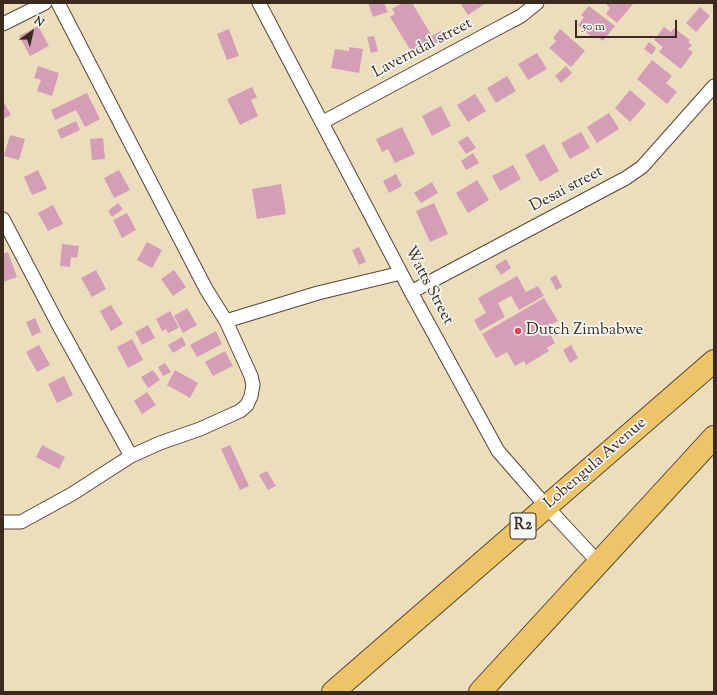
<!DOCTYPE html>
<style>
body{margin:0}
#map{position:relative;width:717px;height:695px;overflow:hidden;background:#ecdebc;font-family:"Sorts Mill Goudy",serif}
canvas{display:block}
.frame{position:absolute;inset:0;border:4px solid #3b2a1e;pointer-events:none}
.north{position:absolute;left:12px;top:12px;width:40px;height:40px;-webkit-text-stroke:3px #f6f6f2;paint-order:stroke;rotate:34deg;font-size:11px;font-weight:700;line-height:16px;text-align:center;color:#3b2a1e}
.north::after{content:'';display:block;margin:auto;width:14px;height:18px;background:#3b2a1e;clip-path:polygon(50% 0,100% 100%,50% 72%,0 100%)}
.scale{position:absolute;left:575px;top:20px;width:102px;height:18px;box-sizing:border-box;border:2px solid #3b2a1e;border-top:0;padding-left:5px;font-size:12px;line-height:14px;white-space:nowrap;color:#3b2a1e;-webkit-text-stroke:3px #f6f6f2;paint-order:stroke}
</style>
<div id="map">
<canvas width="717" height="695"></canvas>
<div class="frame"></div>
<div class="north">N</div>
<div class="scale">50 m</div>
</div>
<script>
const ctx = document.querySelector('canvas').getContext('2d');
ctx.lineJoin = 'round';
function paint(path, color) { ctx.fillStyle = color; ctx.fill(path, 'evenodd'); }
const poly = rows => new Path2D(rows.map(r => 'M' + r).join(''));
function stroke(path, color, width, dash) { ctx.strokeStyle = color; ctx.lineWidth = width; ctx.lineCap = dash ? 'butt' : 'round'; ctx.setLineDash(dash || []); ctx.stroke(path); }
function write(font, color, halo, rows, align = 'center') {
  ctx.font = font + ' "Sorts Mill Goudy",serif'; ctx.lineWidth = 3.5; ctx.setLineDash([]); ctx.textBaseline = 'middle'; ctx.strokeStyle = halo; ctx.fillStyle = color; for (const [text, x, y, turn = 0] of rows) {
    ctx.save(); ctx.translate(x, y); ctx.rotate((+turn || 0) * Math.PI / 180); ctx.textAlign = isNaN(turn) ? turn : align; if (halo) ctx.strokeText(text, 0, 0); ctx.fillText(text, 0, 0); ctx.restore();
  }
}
paint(poly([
 [368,3,384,3,388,12,373,17],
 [402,3,412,3,432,36,442,30,446,37,414,56,390,17,395,14,392,9],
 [460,3,486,3,468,15],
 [605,3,634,3,617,23,606,14,610,8],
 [589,6,615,26,603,41,596,36,594,39,578,25,584,17,581,15],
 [700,7,710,16,696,32,686,23],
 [38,26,49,46,30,56,19,36],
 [664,27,671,32,674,28,690,40,688,42,692,45,688,49,693,52,681,69,659,52,663,47,654,40],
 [229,29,239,56,227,60,217,34],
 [560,29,585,51,571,67,549,48,556,41,553,38],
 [374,36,378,51,371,53,367,37],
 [649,42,656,48,652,55,644,49],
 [349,47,363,49,359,73,331,68,335,49,349,51],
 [537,53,547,69,528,80,518,64],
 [652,60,672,76,666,83,677,92,667,104,637,79],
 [38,66,59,73,52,96,37,91,41,80,34,78],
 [566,66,572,73,561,83,555,76],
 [507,76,516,91,496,103,487,88],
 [252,87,257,97,251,100,258,116,240,125,227,99],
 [630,90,646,104,630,122,615,108],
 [87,93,100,119,85,127,76,110,55,120,51,110],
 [475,94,486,111,468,122,457,105],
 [3,101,11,115,3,119],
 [441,106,451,126,432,136,422,116],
 [609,113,619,129,597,143,587,127],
 [76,121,80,130,61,139,57,130],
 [402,127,415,154,395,163,388,149,382,152,376,139],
 [581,132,590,148,570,159,561,143],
 [10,135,25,139,19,160,4,156],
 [468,136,476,148,466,154,458,142],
 [103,138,105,159,92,160,90,139],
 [544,144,559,171,540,182,525,155],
 [473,153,479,163,466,170,461,161],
 [513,165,521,179,500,191,492,176],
 [38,170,47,189,32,195,24,177],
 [119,170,130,190,114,198,104,178],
 [396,174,402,186,389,193,383,181],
 [477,180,489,200,468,213,456,193],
 [432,182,438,193,421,203,414,193],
 [281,184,286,214,257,219,252,189],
 [118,203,123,209,112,217,108,211],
 [434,203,448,234,430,242,416,211],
 [53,205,63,224,48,231,38,213],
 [127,213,136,230,122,238,113,220],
 [147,242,162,250,152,268,137,260],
 [62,244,79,246,77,258,71,257,70,267,60,266],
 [359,247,366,262,359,265,352,250],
 [8,252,17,277,3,282,3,254],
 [506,259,511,268,501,275,495,266],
 [96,270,106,289,92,297,81,278],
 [174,270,186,287,173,296,161,279],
 [556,275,562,287,556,290,550,278],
 [517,276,526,292,538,286,544,296,519,310,511,296,498,303,505,317,480,331,474,320,486,313,478,298],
 [544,298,558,321,546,327,555,343,547,348,549,351,526,365,524,361,515,366,507,352,496,358,482,334],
 [111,305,123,324,111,331,100,311],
 [187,308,197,325,183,333,174,316],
 [170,311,179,328,168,333,166,329,162,331,156,319],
 [35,318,41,332,32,336,26,322],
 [148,325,155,338,142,345,135,332],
 [216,331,222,344,197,357,190,345],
 [182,337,186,345,173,353,168,345],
 [132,339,143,360,128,368,117,347],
 [39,345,50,365,37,372,26,352],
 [571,345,578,358,570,363,563,350],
 [225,351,233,366,213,376,205,362],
 [165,363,171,372,163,376,158,367],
 [153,370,160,380,148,388,141,377],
 [175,370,198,383,190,398,167,385],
 [64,376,73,395,57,403,48,384],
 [147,392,156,405,142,414,134,401],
 [42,445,65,457,59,469,36,457],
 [230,445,249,486,240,490,221,449],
 [267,471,276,486,268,490,259,475]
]), '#d49eb7');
const minor = poly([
 [259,3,411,292,498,451,546,506,598,562],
 [3,24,45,3],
 [323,122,502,26,521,16,537,3],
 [3,219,58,324,131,456],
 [411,292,626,178,642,167,714,86],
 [226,321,318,293,401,273],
 [3,522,21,522,72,494,131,456,160,443,200,429,240,411,247,405,251,396,253,385,251,376,226,321,206,289,58,3]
]);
const trunk = poly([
 [333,692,714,361],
 [480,692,714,437]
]);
stroke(minor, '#564536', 15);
stroke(trunk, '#564536', 24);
stroke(minor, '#fff', 13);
stroke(trunk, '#eec469', 22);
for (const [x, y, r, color] of [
 [518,331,4,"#d1495b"]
]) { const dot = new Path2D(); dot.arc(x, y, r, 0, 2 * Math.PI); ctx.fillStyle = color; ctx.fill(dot); stroke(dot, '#f6f6f2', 1.5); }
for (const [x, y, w] of [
 [523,526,26]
]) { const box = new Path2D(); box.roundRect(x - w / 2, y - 13, w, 26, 3); ctx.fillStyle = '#f6f6f2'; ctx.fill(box); stroke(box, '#3b2a1e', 1); }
write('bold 15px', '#3b2a1e', null, [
 ["R2",523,526]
]);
write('16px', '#3b2a1e', '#f6f6f2', [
 ["Laverndal street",423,49,-28],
 ["Desai street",567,190,-28],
 ["Watts Street",428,286,62],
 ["Lobengula Avenue",596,464,-41]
]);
write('16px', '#3b2a1e', '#f6f6f2', [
 ["Dutch Zimbabwe",526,331]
], 'left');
</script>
